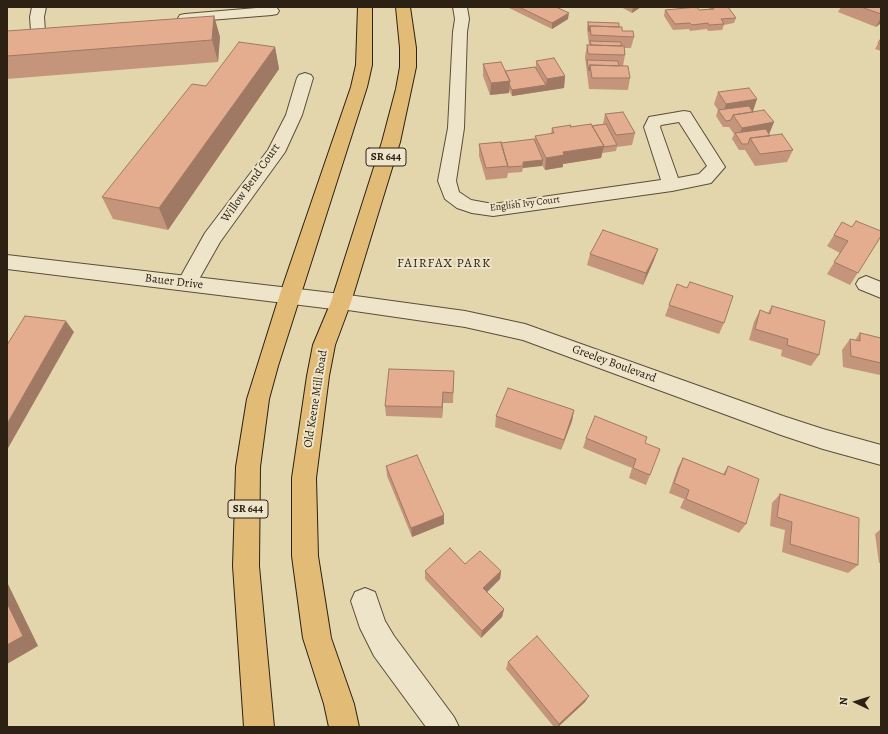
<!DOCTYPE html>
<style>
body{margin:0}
#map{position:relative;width:888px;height:734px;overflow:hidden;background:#e3d6ac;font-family:Alegreya,serif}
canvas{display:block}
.frame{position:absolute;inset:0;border:8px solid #2d2113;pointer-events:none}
.north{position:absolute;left:836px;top:682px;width:40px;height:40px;-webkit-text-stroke:3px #ede4c9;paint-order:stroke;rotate:274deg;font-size:11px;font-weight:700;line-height:16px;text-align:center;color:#2d2113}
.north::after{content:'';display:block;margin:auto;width:14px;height:18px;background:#2d2113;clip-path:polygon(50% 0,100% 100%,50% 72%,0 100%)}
</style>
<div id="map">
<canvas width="888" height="734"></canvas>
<div class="frame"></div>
<div class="north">N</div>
</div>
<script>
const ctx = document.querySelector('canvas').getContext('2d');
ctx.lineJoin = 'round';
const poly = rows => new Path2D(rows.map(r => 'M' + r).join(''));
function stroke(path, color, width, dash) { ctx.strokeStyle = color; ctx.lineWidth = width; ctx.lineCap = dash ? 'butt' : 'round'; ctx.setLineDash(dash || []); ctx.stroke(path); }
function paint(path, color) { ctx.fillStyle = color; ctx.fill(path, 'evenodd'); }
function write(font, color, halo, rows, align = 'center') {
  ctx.font = font + ' Alegreya,serif'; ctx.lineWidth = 4; ctx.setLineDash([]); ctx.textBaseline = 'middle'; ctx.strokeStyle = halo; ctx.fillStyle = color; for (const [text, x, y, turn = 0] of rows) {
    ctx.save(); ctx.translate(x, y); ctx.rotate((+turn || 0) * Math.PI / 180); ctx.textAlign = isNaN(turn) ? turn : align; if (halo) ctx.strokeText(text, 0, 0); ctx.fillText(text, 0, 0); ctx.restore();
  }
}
const minor = poly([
 [32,7,46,7,44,17,45,31,43,34,38,35,33,34,31,31,30,17,32,7],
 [268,7,277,8,279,11,277,14,272,15,185,22,180,21,178,18,180,15,185,14,268,7],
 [453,7,467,7,469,19,467,32,464,128,456,181,459,192,471,200,493,204,661,180,644,127,649,117,684,111,690,112,725,167,711,183,672,191,493,216,472,213,457,208,445,199,438,181,448,128,453,32,455,19,453,7],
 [679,122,707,166,699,174,678,178,660,127,661,125,679,122],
 [305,73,311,75,313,78,302,115,285,152,220,242,194,288,187,291,180,288,177,283,205,233,268,150,286,115,297,78,299,75,305,73],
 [866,276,881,282,881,298,859,289,856,284,859,279,866,276],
 [341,294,465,311,525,324,783,416,823,429,881,445,881,465,823,449,781,435,523,340,465,327,334,308,331,302,334,296,341,294],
 [365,588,375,592,385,621,394,636,454,717,459,727,426,727,374,656,360,628,351,601,355,592,365,588]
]);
const tertiary = poly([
 [7,255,341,294,348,296,351,302,348,308,341,310,7,269,7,255]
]);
const primary = poly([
 [358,7,372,7,372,65,367,87,278,366,269,399,260,467,259,566,274,727,244,727,233,566,236,467,247,399,279,297,351,87,356,65,358,7],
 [396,7,410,7,416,48,416,67,400,142,351,302,335,345,329,376,316,478,318,556,331,638,354,704,359,727,329,727,324,704,303,638,292,556,292,478,307,376,313,345,331,302,382,142,396,89,400,67,400,48,396,7]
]);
stroke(minor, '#5a4e39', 2);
stroke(tertiary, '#5a4e39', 2);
stroke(primary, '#2d2113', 2);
paint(minor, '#ede4c9');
paint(tertiary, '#ede4c9');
paint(primary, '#e2bb76');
paint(poly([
 [507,7,558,7,558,8,568,19,552,29],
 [621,7,641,7,632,13],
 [710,7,728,7,736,18,734,23,724,25,722,30,708,31,707,29,690,31,689,29,673,30,664,16,665,10,699,10,709,9],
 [841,7,881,7,881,23,876,27,838,12],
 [214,16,220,37,218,62,7,79,7,31],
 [588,22,619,27,622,31,634,37,631,48,624,48,625,55,623,66,630,78,628,90,589,89,585,57,587,45,589,45,587,28],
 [880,40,881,40,881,51,875,49],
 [275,47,279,69,168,230,113,219,102,197],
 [536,61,565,76,564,88,512,96,509,90,509,93,490,95,483,76,483,64,505,71,536,67],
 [718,92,757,99,753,111,753,112,774,122,769,134,770,136,793,150,787,162,755,166,745,150,739,150,732,139,734,134,729,127,723,127,716,116,718,110,714,104],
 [605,114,635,133,632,145,617,147,616,151,602,153,601,158,563,164,563,167,545,170,542,165,523,168,522,172,508,173,507,178,486,180,479,156,479,144,501,143,535,140,535,136,551,134,552,128,570,127,603,124],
 [852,227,881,236,850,285,827,274,840,253,827,246,834,235],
 [658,249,654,260,643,285,587,265,590,254],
 [677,284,724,323,719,334,665,316],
 [772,306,819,355,811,366,781,356,782,350,749,340,754,322,760,310,768,313],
 [860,333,881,338,881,382,880,382,880,375,843,367,842,350,850,339,855,340],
 [454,371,453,403,443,403,442,418,386,416,385,406],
 [574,410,572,421,561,450,495,427,496,416],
 [586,438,645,443,650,475,646,485,629,478,632,468,583,448],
 [683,458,723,474,728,466,746,524,739,533,680,508,684,499,669,493,678,467],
 [386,466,444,524,412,537,387,476],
 [780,494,858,565,848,573,782,552,785,530,770,526,772,503],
 [881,529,881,563,879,563,875,534],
 [465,564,501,571,500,579,487,592,504,609,502,617,481,638,425,579,425,571],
 [508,662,589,696,585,702,558,727,554,727,506,669]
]), '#c4957b');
paint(poly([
 [633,7,641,7,632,13],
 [569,13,568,19,552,29,552,23],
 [214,16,220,37,218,62,212,40],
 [881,17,881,23,876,27],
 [275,47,279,69,168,230,159,208],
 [565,76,564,88,512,96,512,90,546,85,547,79],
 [510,81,509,93,490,95,491,83],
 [757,99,753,111,722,116,726,104],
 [774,122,769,134,738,139,742,128],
 [604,146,601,158,563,164,563,167,545,170,546,158,563,152],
 [543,160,542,166,523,168,523,162],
 [658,249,654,260,643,285,646,273],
 [66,321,74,332,7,450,7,424],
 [443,392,443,403,442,418,442,407],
 [574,410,572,421,561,450,564,440],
 [444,515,444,524,412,537,411,528],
 [501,571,500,579,483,596,483,588],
 [7,582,38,646,7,664],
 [504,609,502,617,481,638,482,631],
 [589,696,585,702,558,727,557,727,559,724]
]), '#a07964');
const building = poly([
 [519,7,556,7,569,13,552,23,519,7],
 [697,7,699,10,714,9,712,7,728,7,736,18,721,19,724,24,709,25,708,23,692,25,690,23,675,24,665,10,697,7],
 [861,7,881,7,881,14,861,7],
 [214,16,212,40,7,56,7,31,214,16],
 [588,22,619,23,619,27,590,26,589,32,588,22],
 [590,26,622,27,622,31,633,31,634,37,591,35,590,26],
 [880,40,881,40,881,44,878,43,880,40],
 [590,41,621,42,621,46,591,45,590,41],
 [239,42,275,47,159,208,102,197,192,84,206,86,239,42],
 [587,45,624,46,625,55,588,54,587,45],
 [554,58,565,76,547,79,536,61,554,58],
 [587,60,618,61,619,66,590,65,589,71,587,60],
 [501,62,510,81,491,83,483,64,501,62],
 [590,65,628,66,630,78,592,78,590,65],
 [535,67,546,85,512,90,509,84,510,81,505,71,535,67],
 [749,88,757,99,726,104,718,92,749,88],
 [749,106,753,112,733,115,731,120,726,121,718,110,749,106],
 [764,110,774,122,742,128,733,115,764,110],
 [623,112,635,133,616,135,605,114,623,112],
 [591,124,604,146,563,152,564,155,546,158,535,136,554,133,552,128,571,125,570,127,591,124],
 [606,124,617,145,604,147,604,146,592,126,606,124],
 [766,129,770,136,750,138,748,144,742,144,735,133,766,129],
 [782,134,793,150,760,154,750,138,782,134],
 [534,139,543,160,523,162,523,166,508,167,501,143,534,139],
 [501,142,508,166,486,168,479,144,501,142],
 [856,221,881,231,881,236,858,273,834,262,848,241,834,235,842,222,852,227,856,221],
 [603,230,658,249,646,273,590,254,603,230],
 [690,282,733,296,724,323,669,305,677,284,687,288,690,282],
 [772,306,825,321,819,355,787,345,788,339,755,329,760,310,770,314,772,306],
 [25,316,66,321,7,424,7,345,25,316],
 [860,333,881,338,881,363,851,356,850,339,860,341,860,333],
 [389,369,454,371,453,393,443,392,442,407,385,406,389,369],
 [508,388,574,410,564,440,496,416,508,388],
 [595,416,647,437,645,443,660,449,650,475,633,468,636,459,586,438,595,416],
 [417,455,444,515,411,528,386,466,417,455],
 [683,458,725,475,728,466,759,479,746,524,686,499,689,490,674,483,683,458],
 [780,494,859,518,858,565,790,544,792,522,777,517,780,494],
 [450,548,465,564,480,551,501,571,483,588,504,609,482,631,425,571,450,548],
 [7,603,23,636,7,645,7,603],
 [537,636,589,696,559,724,508,662,537,636]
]);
paint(building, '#e4ad8f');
stroke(building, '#a07964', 1);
write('10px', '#2d2113', '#ede4c9', [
 ["English Ivy Court",525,204,-7]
]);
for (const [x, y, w] of [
 [386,157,40],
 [248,509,40]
]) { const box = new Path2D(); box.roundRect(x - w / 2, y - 9, w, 18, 3); ctx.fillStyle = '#ede4c9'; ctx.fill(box); stroke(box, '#2d2113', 1); }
write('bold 11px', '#2d2113', null, [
 ["SR 644",386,157],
 ["SR 644",248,509]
]);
write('12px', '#2d2113', '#ede4c9', [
 ["Willow Bend Court",251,183,-55],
 ["Bauer Drive",174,282,7],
 ["Greeley Boulevard",614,364,20],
 ["Old Keene Mill Road",316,399,-81]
]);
ctx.letterSpacing = '1px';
write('13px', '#2d2113', '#ede4c9', [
 ["FAIRFAX PARK",444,264]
]);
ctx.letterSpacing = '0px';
</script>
